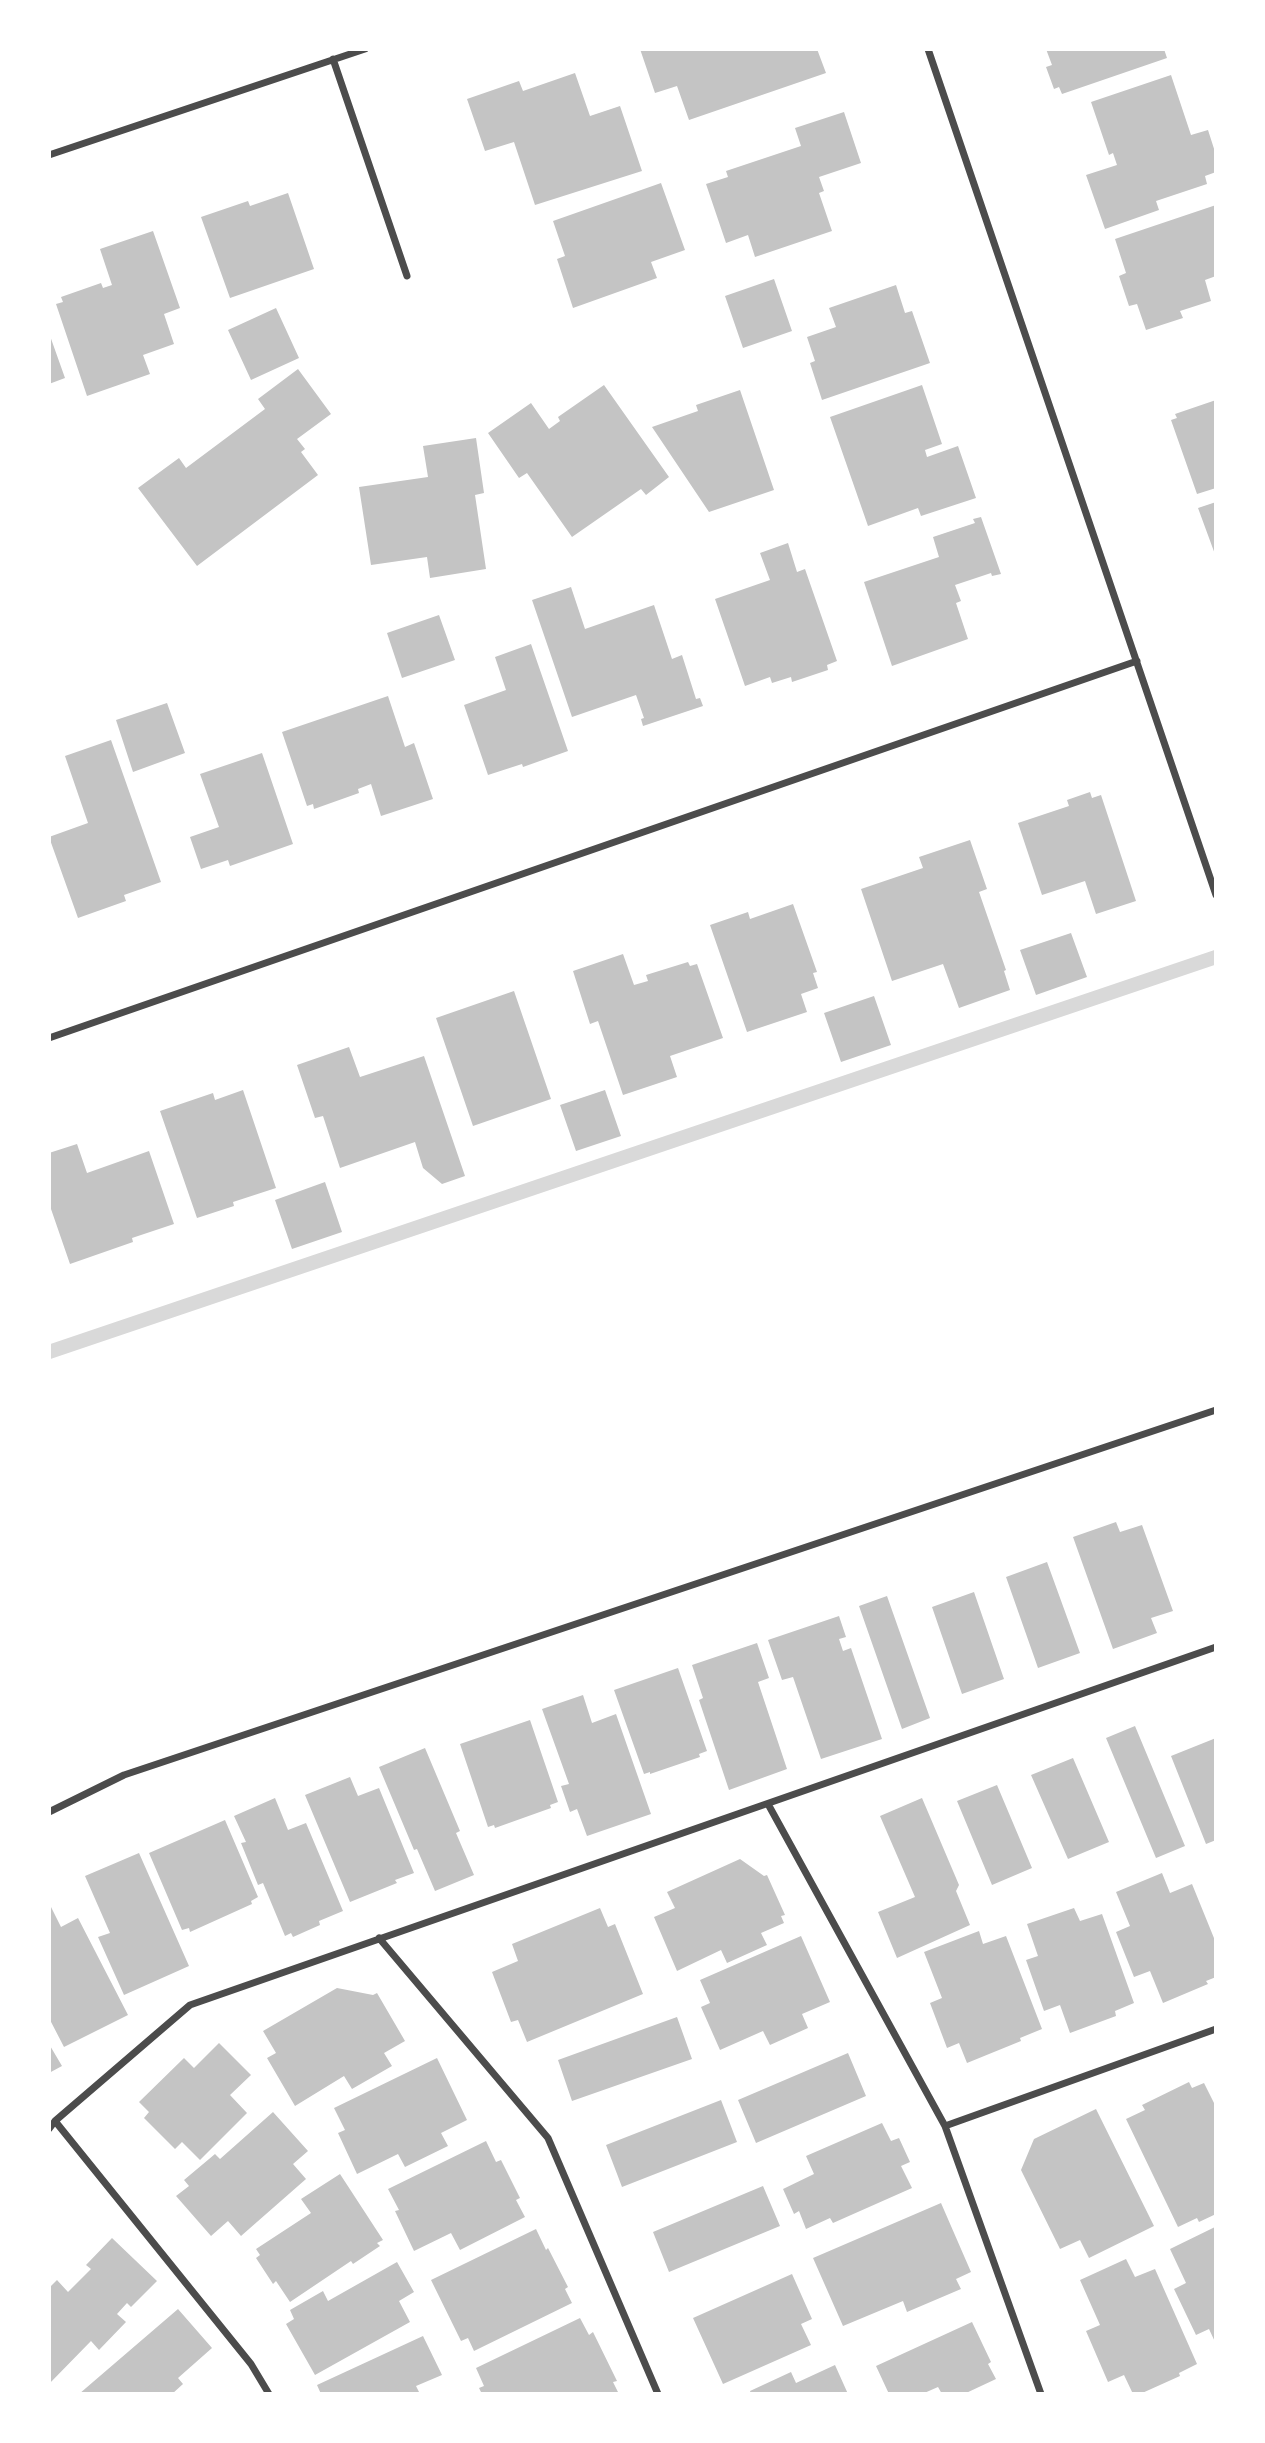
<!DOCTYPE html>
<style>
body{margin:0}
#map{position:relative;width:1265px;height:2443px;overflow:hidden;background:#fff;font-family:Montserrat,sans-serif}
canvas{display:block}
.frame{position:absolute;inset:0;border:51px solid #fff;pointer-events:none}
</style>
<div id="map">
<canvas width="1265" height="2443"></canvas>
<div class="frame"></div>
</div>
<script>
const ctx = document.querySelector('canvas').getContext('2d');
ctx.lineJoin = 'round';
const poly = rows => new Path2D(rows.map(r => 'M' + r).join(''));
function stroke(path, color, width, dash) { ctx.strokeStyle = color; ctx.lineWidth = width; ctx.lineCap = dash ? 'butt' : 'round'; ctx.setLineDash(dash || []); ctx.stroke(path); }
function paint(path, color) { ctx.fillStyle = color; ctx.fill(path, 'evenodd'); }
stroke(poly([
 [49,1352,1216,957]
]), '#d9d9d9', 14);
paint(poly([
 [640,49,817,49,826,73,689,120,677,86,655,93],
 [1046,49,1164,49,1167,58,1062,94,1059,87,1054,89,1046,67,1052,65],
 [575,73,590,116,620,106,642,171,535,205,514,142,485,151,467,99,519,81,523,91],
 [1171,75,1191,135,1208,130,1216,155,1216,172,1205,176,1207,184,1156,201,1159,210,1105,229,1086,175,1117,165,1113,153,1109,155,1091,102],
 [844,112,861,163,819,177,824,191,819,193,832,231,755,257,748,235,726,243,706,184,728,177,726,171,801,146,795,128],
 [661,183,685,250,651,262,657,278,573,308,557,259,565,256,553,221],
 [288,193,314,269,230,298,201,217,248,201,250,206],
 [1216,205,1216,276,1205,280,1211,301,1180,311,1183,318,1146,330,1137,304,1129,306,1119,276,1126,273,1115,239],
 [153,231,180,308,164,314,174,344,143,355,150,374,87,396,56,304,63,302,61,297,101,283,103,288,112,285,100,249],
 [774,279,792,331,743,348,725,296],
 [896,285,905,313,912,311,930,363,822,400,810,363,815,361,807,337,836,327,829,308],
 [276,308,299,358,251,380,228,330],
 [49,333,65,378,49,384],
 [298,369,331,414,297,439,305,449,301,452,318,475,197,566,138,488,179,458,186,468,265,409,258,399],
 [604,385,669,477,646,495,641,489,572,537,527,473,519,478,488,433,531,403,549,429,560,421,558,417],
 [922,385,942,444,925,450,927,457,958,446,976,498,921,516,918,508,868,526,830,417],
 [740,390,774,490,709,512,652,427,698,411,696,405],
 [1216,400,1216,488,1197,494,1171,420,1177,418,1175,414],
 [476,438,484,493,475,495,486,569,430,578,427,557,371,565,359,487,428,477,423,446],
 [1216,502,1216,557,1198,508],
 [981,517,1001,574,992,576,991,573,955,585,961,601,956,603,968,639,892,666,864,582,939,557,933,537,975,523,973,519],
 [788,543,797,572,805,569,837,661,827,665,828,670,792,682,791,677,772,683,770,677,745,686,715,599,770,580,760,553],
 [571,587,585,629,654,605,672,659,682,655,696,699,700,698,703,706,643,726,641,719,644,718,636,695,572,717,532,600],
 [439,615,455,660,402,678,387,633],
 [531,644,568,751,523,767,522,764,488,775,464,705,506,690,495,657],
 [388,696,405,747,414,743,433,799,381,816,371,784,358,789,359,793,314,809,313,804,307,806,282,732],
 [167,703,185,753,133,772,116,720],
 [111,740,161,882,124,895,126,901,78,918,49,837,88,823,65,756],
 [262,753,293,844,230,866,228,860,201,869,190,837,219,827,200,774],
 [1090,792,1092,798,1101,795,1136,901,1096,914,1085,881,1042,895,1018,823,1069,806,1067,800],
 [970,840,987,889,979,892,1006,970,1004,971,1010,990,959,1008,943,964,892,981,861,889,923,868,919,857],
 [793,904,817,972,813,973,818,988,801,994,807,1012,747,1032,710,925,748,912,750,919],
 [1071,933,1087,977,1036,995,1020,950],
 [623,954,634,985,648,981,646,975,688,962,690,966,697,964,723,1038,670,1056,677,1077,623,1095,598,1021,590,1024,573,971],
 [514,991,551,1099,473,1126,436,1018],
 [874,996,891,1045,841,1062,824,1013],
 [349,1047,360,1077,424,1056,465,1176,442,1184,423,1168,415,1142,340,1168,323,1116,315,1118,297,1065],
 [243,1090,276,1188,233,1202,234,1206,197,1218,160,1111,213,1093,215,1100],
 [605,1090,621,1136,576,1151,560,1105],
 [77,1144,87,1173,149,1151,174,1224,132,1238,133,1242,70,1264,51,1209,49,1210,49,1153],
 [325,1182,342,1232,292,1249,275,1200],
 [1116,1522,1120,1532,1142,1525,1173,1611,1151,1618,1157,1633,1113,1649,1073,1537],
 [1047,1562,1080,1653,1038,1668,1006,1577],
 [974,1592,1004,1679,962,1694,932,1607],
 [887,1596,930,1718,902,1729,859,1606],
 [839,1616,846,1637,839,1639,843,1651,851,1648,882,1739,821,1759,793,1677,782,1680,768,1640],
 [757,1643,769,1678,758,1682,787,1769,729,1790,699,1700,703,1698,692,1665],
 [678,1668,707,1751,699,1754,700,1757,650,1774,650,1772,644,1774,614,1690],
 [583,1695,592,1723,616,1714,651,1814,587,1836,577,1809,570,1812,561,1786,569,1784,542,1709],
 [530,1720,558,1802,550,1805,551,1808,495,1828,494,1825,488,1827,460,1744],
 [1135,1726,1185,1846,1156,1858,1106,1738],
 [1216,1738,1216,1840,1206,1844,1171,1756],
 [425,1748,460,1831,456,1833,474,1875,435,1891,417,1849,414,1850,379,1767],
 [1073,1758,1109,1842,1068,1859,1031,1775],
 [350,1777,358,1796,379,1788,414,1873,395,1880,397,1883,350,1902,305,1795],
 [997,1785,1032,1868,992,1885,957,1801],
 [275,1798,288,1830,306,1823,343,1911,319,1921,320,1925,293,1937,291,1933,285,1936,263,1883,258,1885,241,1843,246,1842,234,1816],
 [922,1798,959,1885,956,1891,970,1925,897,1958,878,1912,915,1897,880,1816],
 [225,1820,258,1897,251,1901,252,1904,190,1932,189,1928,182,1930,149,1853],
 [139,1853,189,1966,124,1995,98,1937,110,1933,85,1876],
 [740,1859,764,1876,767,1875,785,1915,781,1916,784,1923,761,1933,767,1945,727,1963,721,1950,677,1971,654,1917,675,1908,667,1892],
 [1162,1873,1170,1893,1192,1884,1216,1943,1216,1977,1206,1981,1208,1984,1163,2003,1150,1971,1134,1977,1116,1932,1130,1926,1116,1892],
 [49,1903,61,1927,78,1918,128,2015,64,2047,49,2018],
 [600,1908,608,1927,615,1924,643,1994,527,2042,518,2020,511,2022,492,1972,518,1961,512,1944],
 [1074,1908,1080,1921,1102,1914,1134,2003,1115,2011,1116,2016,1070,2033,1060,2005,1044,2011,1026,1960,1038,1956,1027,1924],
 [979,1931,983,1944,1006,1936,1042,2029,1020,2038,1021,2041,967,2063,959,2043,947,2048,930,2003,942,1998,924,1952],
 [801,1936,830,2002,802,2014,808,2028,770,2045,763,2031,720,2050,701,2007,710,2003,700,1980],
 [337,1988,373,1995,377,1993,405,2041,384,2053,392,2066,352,2089,344,2076,295,2106,267,2058,276,2053,263,2031],
 [677,2017,692,2059,572,2101,558,2060],
 [219,2043,251,2075,230,2095,247,2113,200,2160,182,2142,175,2149,144,2118,149,2112,139,2102,184,2058,194,2068],
 [49,2044,62,2066,49,2073],
 [848,2053,866,2096,756,2143,738,2100],
 [437,2058,467,2120,441,2133,448,2146,405,2167,398,2154,357,2174,338,2133,345,2130,334,2108],
 [1189,2082,1192,2088,1204,2083,1216,2107,1216,2214,1199,2222,1197,2218,1178,2227,1126,2119,1145,2110,1142,2105],
 [721,2100,737,2142,622,2187,606,2145],
 [1096,2109,1154,2226,1089,2258,1080,2240,1060,2249,1021,2170,1034,2139],
 [273,2112,308,2151,293,2164,306,2179,241,2236,228,2221,211,2236,176,2196,189,2186,184,2180,215,2154,220,2159],
 [882,2123,891,2141,899,2138,910,2162,901,2166,912,2188,833,2223,830,2218,806,2229,799,2211,794,2214,783,2189,814,2174,806,2156],
 [486,2141,496,2162,501,2160,520,2198,516,2200,525,2217,460,2250,451,2233,414,2251,395,2211,399,2210,388,2189],
 [340,2174,383,2240,377,2243,380,2246,353,2264,351,2261,290,2302,276,2281,273,2284,256,2258,260,2255,256,2249,311,2213,301,2199],
 [763,2186,780,2226,669,2272,653,2232],
 [941,2203,971,2272,956,2279,961,2289,907,2312,903,2301,843,2326,813,2258],
 [1215,2227,1216,2229,1216,2344,1209,2329,1196,2335,1174,2289,1186,2283,1170,2249],
 [536,2229,546,2250,548,2248,568,2287,565,2289,572,2303,474,2351,468,2338,461,2341,431,2280],
 [112,2238,157,2281,131,2307,127,2303,117,2314,126,2322,99,2350,91,2341,49,2384,49,2288,57,2280,68,2292,91,2269,86,2265],
 [1126,2259,1135,2277,1155,2269,1197,2364,1179,2373,1180,2376,1140,2394,1133,2394,1124,2375,1108,2382,1086,2331,1100,2325,1080,2280],
 [397,2262,414,2292,399,2301,410,2322,315,2375,286,2324,294,2319,290,2310,323,2291,328,2301],
 [792,2274,812,2319,801,2324,811,2345,723,2384,693,2318],
 [178,2309,212,2348,178,2378,183,2384,172,2394,79,2394],
 [580,2318,589,2335,593,2332,617,2381,613,2382,619,2394,482,2394,479,2388,484,2386,476,2368],
 [972,2322,991,2362,988,2364,996,2379,964,2394,942,2394,938,2387,922,2394,889,2394,876,2366],
 [423,2336,442,2375,416,2386,420,2394,321,2394,317,2385],
 [835,2365,848,2394,751,2394,750,2391,791,2372,796,2383]
]), '#c4c4c4');
stroke(poly([
 [928,49,1216,895],
 [333,59,407,276],
 [49,155,365,49],
 [49,1038,1137,661],
 [768,1804,945,2126,1041,2394],
 [49,1812,124,1775,1216,1410],
 [379,1938,548,2138,658,2394],
 [55,2121,251,2364,269,2394],
 [945,2126,1216,2029],
 [49,2129,55,2121,190,2005,1216,1647]
]), '#4c4c4c', 7);
</script>
